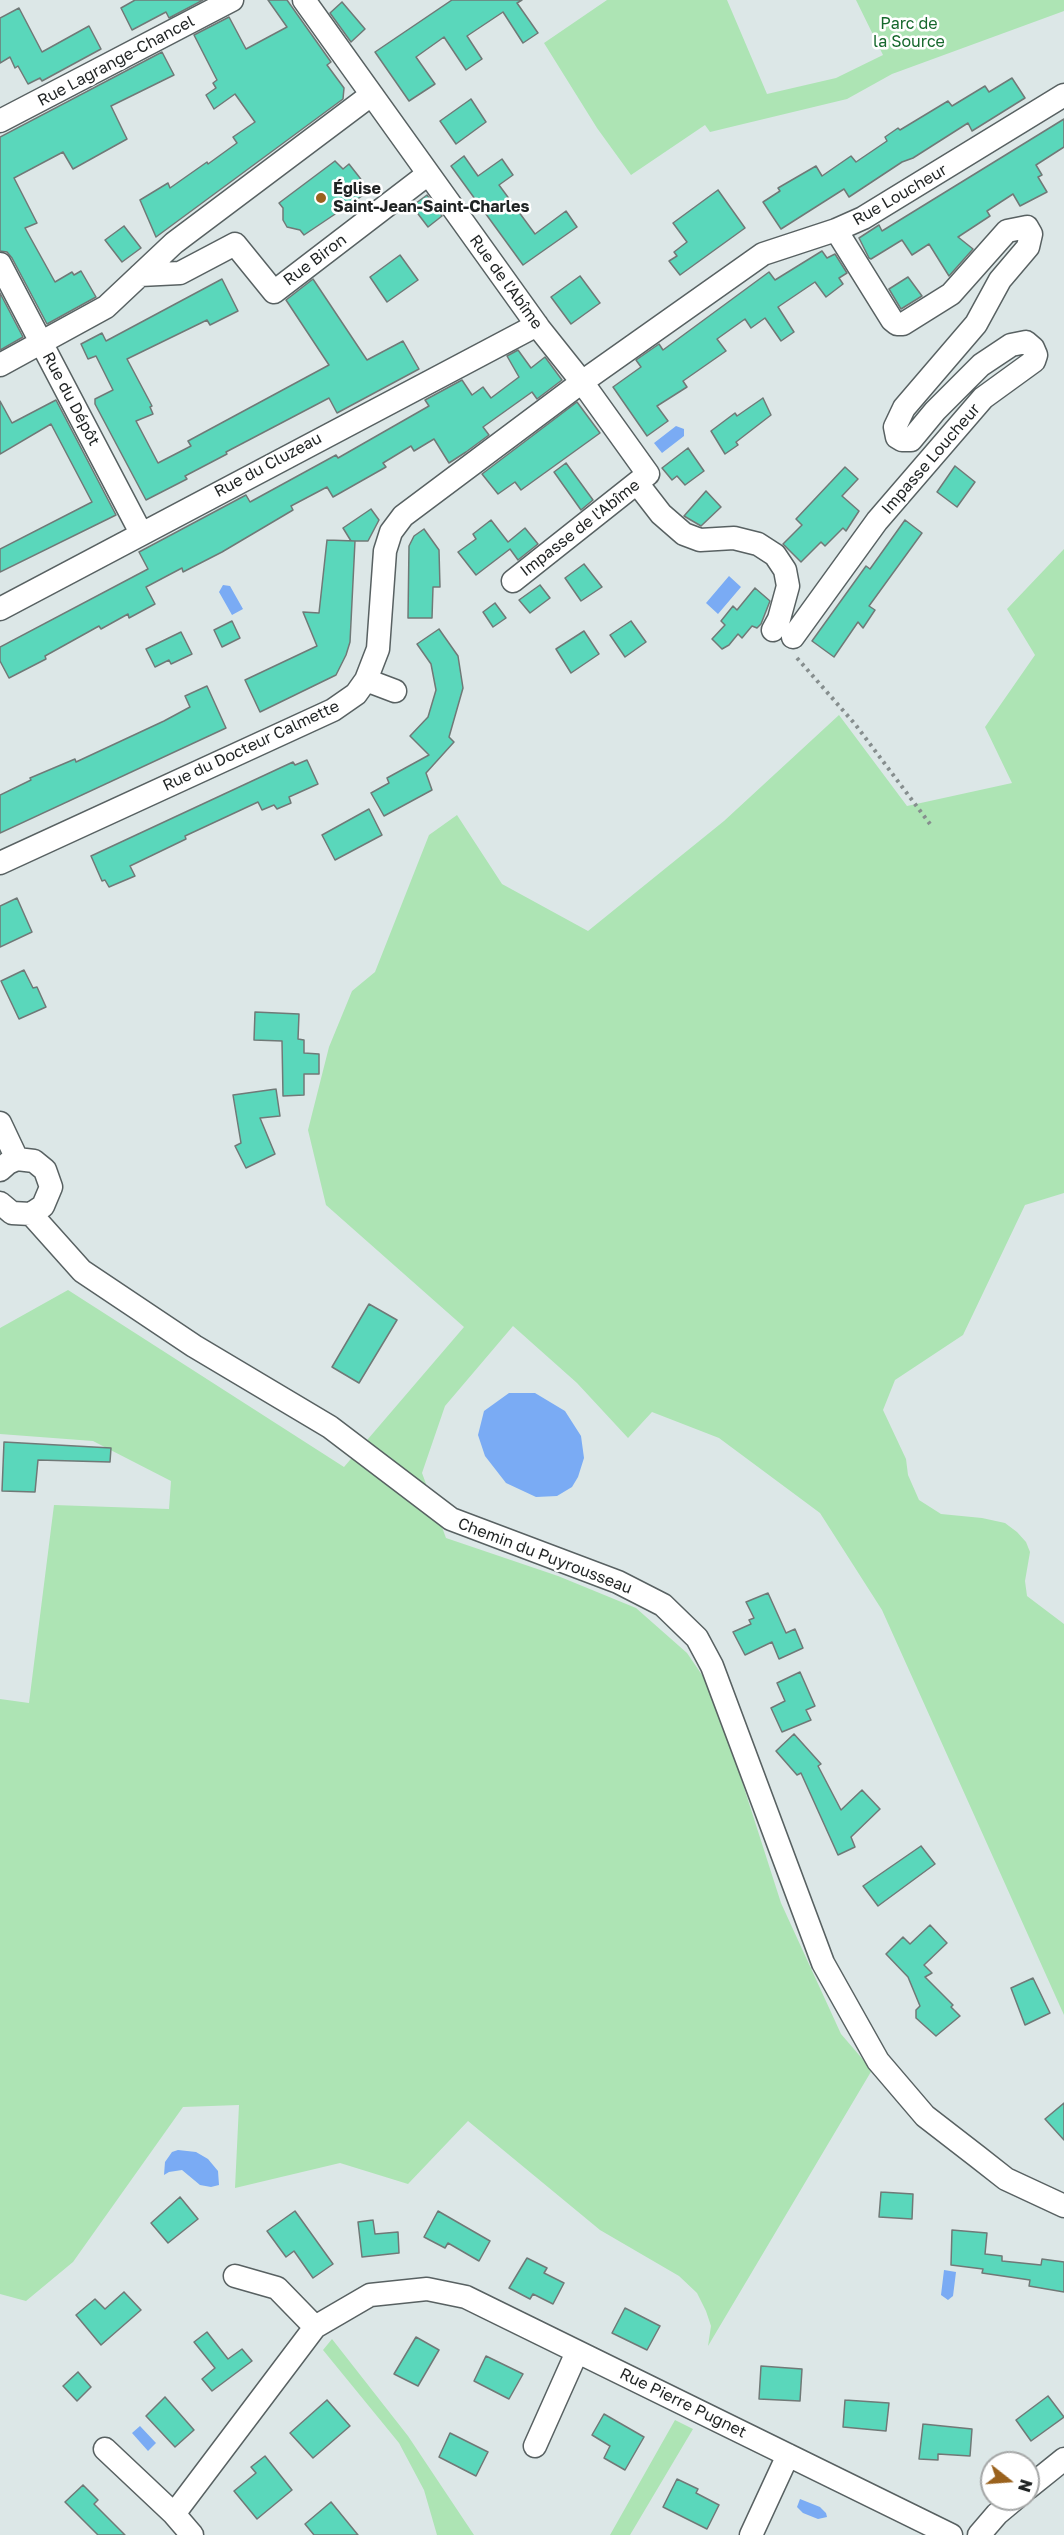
<!DOCTYPE html>
<meta charset="utf-8">
<style>
body{margin:0}
#map{position:relative;width:1064px;height:2535px;overflow:hidden;background:#dce7e7;font-family:"Golos Text",sans-serif}
canvas{display:block}
.north{position:absolute;left:980px;top:2451px;width:60px;height:60px;box-sizing:border-box;background:#fff;border:2px solid #a5a7a7;border-radius:50%;rotate:107deg;font-size:16px;font-weight:700;line-height:24px;text-align:center;color:#1f2323}
.north::after{content:'';display:block;margin:auto;width:21px;height:27px;background:#9a621e;clip-path:polygon(50% 0,100% 100%,50% 72%,0 100%)}
</style>
<div id="map">
<canvas width="1064" height="2535"></canvas>
<div class="north">N</div>
</div>
<script>
const ctx = document.querySelector('canvas').getContext('2d');
ctx.lineJoin = 'round';
function paint(path, color) { ctx.fillStyle = color; ctx.fill(path, 'evenodd'); }
const poly = rows => new Path2D(rows.map(r => 'M' + r).join(''));
function stroke(path, color, width, dash) { ctx.strokeStyle = color; ctx.lineWidth = width; ctx.lineCap = dash ? 'butt' : 'round'; ctx.setLineDash(dash || []); ctx.stroke(path); }
function write(font, color, halo, rows, align = 'center') {
  ctx.font = font + ' "Golos Text",sans-serif'; ctx.lineWidth = 5; ctx.setLineDash([]); ctx.textBaseline = 'middle'; ctx.strokeStyle = halo; ctx.fillStyle = color; for (const [text, x, y, turn = 0] of rows) {
    ctx.save(); ctx.translate(x, y); ctx.rotate((+turn || 0) * Math.PI / 180); ctx.textAlign = isNaN(turn) ? turn : align; if (halo) ctx.strokeText(text, 0, 0); ctx.fillText(text, 0, 0); ctx.restore();
  }
}
paint(poly([
 [607,0,727,0,767,94,836,78,883,55,856,0,1064,0,1064,11,892,74,847,99,710,132,705,125,631,175,597,128,544,43],
 [1064,549,1064,1193,1025,1205,963,1335,895,1380,883,1410,906,1459,908,1475,919,1500,941,1514,982,1518,1005,1523,1017,1532,1026,1542,1030,1552,1025,1581,1027,1596,1064,1624,1064,2015,882,1610,820,1513,719,1438,652,1412,628,1438,577,1383,513,1326,445,1406,422,1473,446,1538,558,1576,636,1608,687,1653,713,1691,781,1903,841,2034,872,2070,708,2346,711,2326,706,2311,697,2293,679,2276,600,2230,468,2121,408,2184,340,2163,235,2188,239,2105,183,2107,73,2262,26,2301,0,2294,0,1699,29,1703,54,1505,169,1509,171,1481,93,1441,0,1434,0,1328,68,1290,344,1467,464,1327,326,1205,308,1130,329,1047,352,991,375,972,429,835,457,815,502,884,588,931,724,821,839,715,907,806,1012,783,985,727,1035,655,1007,609],
 [332,2339,408,2436,474,2535,437,2535,424,2490,399,2443,323,2350],
 [675,2420,693,2429,630,2535,610,2535]
]), '#ade4b4');
paint(poly([
 [676,426,684,429,684,436,662,453,654,443],
 [729,576,741,587,718,614,706,603],
 [223,585,230,586,243,609,232,615,219,592],
 [509,1393,535,1393,565,1411,581,1436,584,1458,578,1477,572,1487,557,1496,536,1497,506,1483,485,1456,478,1435,484,1411],
 [178,2150,196,2152,208,2159,218,2171,219,2185,211,2187,200,2185,182,2170,169,2172,164,2175,165,2162,172,2152],
 [944,2270,956,2272,953,2296,948,2300,941,2295],
 [140,2426,156,2443,148,2451,132,2433],
 [800,2499,820,2507,826,2513,827,2517,818,2519,803,2513,797,2507]
]), '#7aabf4');
const building = poly([
 [135,0,203,0,169,18,166,12,132,30,121,8,135,0],
 [268,0,287,0,331,62,327,65,344,88,343,99,156,237,140,200,168,183,170,188,207,162,208,164,237,143,233,137,255,122,235,94,214,109,206,95,216,88,213,83,217,80,194,35,229,17,246,49,287,27,268,0],
 [452,0,522,0,517,3,538,33,523,43,503,12,467,36,482,59,466,70,444,37,416,57,435,84,409,101,375,52,452,0],
 [342,2,365,29,351,42,330,13,342,2],
 [19,8,42,52,89,26,101,49,42,81,40,78,28,84,18,66,15,68,10,57,0,63,0,18,19,8],
 [162,52,174,75,111,106,127,139,73,169,63,152,14,178,37,223,25,228,55,282,72,272,74,275,81,271,96,297,47,324,12,258,7,252,0,251,0,137,162,52],
 [1012,78,1025,98,972,131,968,123,913,158,902,162,849,197,844,189,781,229,763,202,780,191,778,188,816,166,822,176,851,156,856,162,887,141,885,137,898,128,900,130,948,101,952,106,985,86,989,92,1012,78],
 [471,99,486,122,456,144,440,121,471,99],
 [1064,119,1064,147,1036,165,1042,175,1038,177,1047,192,1020,206,1013,194,987,211,990,216,958,237,973,249,949,276,929,244,912,255,902,240,871,259,869,258,859,238,879,225,882,231,1064,119],
 [464,156,478,176,502,159,513,175,499,185,535,234,566,211,577,227,523,265,451,166,464,156],
 [335,161,343,169,349,164,360,178,363,183,357,187,362,196,304,235,300,230,287,227,283,220,283,208,279,203,335,161],
 [718,190,745,228,680,275,669,261,677,256,674,252,687,242,673,223,718,190],
 [427,195,442,216,428,227,412,206,427,195],
 [124,226,141,248,122,262,105,240,124,226],
 [822,251,827,258,835,254,847,273,839,278,843,284,826,297,815,282,778,307,794,332,781,341,765,318,751,328,745,319,717,339,726,351,683,381,687,387,657,406,668,421,647,436,613,387,641,367,636,360,659,344,663,350,769,272,775,280,822,251],
 [400,255,418,280,387,302,370,277,400,255],
 [580,276,600,303,571,324,551,297,580,276],
 [908,277,922,296,901,309,889,289,908,277],
 [222,279,238,311,210,325,207,320,127,359,152,406,150,407,153,414,136,421,158,463,191,446,188,441,329,365,286,300,313,279,367,360,403,341,419,369,337,413,329,398,226,452,227,454,185,476,187,479,146,500,95,404,95,399,113,390,96,356,88,359,81,344,102,333,106,341,222,279],
 [0,293,23,337,0,350,0,293],
 [518,350,531,368,545,357,562,380,537,399,532,392,483,427,489,435,466,452,449,463,434,439,414,451,411,446,383,463,386,467,333,497,327,487,291,506,293,510,222,552,183,572,182,568,146,587,155,604,129,618,128,614,101,629,99,626,45,656,46,659,9,678,0,661,0,647,148,569,139,552,246,495,250,502,336,455,338,458,429,406,425,400,462,380,472,395,483,387,491,398,519,377,507,356,518,350],
 [763,398,771,415,736,442,738,445,725,454,711,431,735,413,737,416,763,398],
 [56,400,116,515,0,572,0,549,92,502,51,424,0,454,0,401,12,423,56,400],
 [577,402,600,433,521,490,515,482,498,494,482,474,577,402],
 [688,448,704,471,685,485,677,476,672,480,662,468,688,448],
 [566,463,593,500,581,510,554,472,566,463],
 [955,466,975,482,957,507,937,492,955,466],
 [845,467,858,479,842,496,859,511,846,531,843,528,825,546,821,542,801,562,783,544,802,525,796,519,845,467],
 [706,491,721,507,701,526,684,516,706,491],
 [371,509,379,520,368,541,351,541,343,528,371,509],
 [491,520,508,542,525,528,538,544,518,560,510,549,476,575,458,552,476,539,473,534,491,520],
 [905,520,922,533,869,606,875,610,863,628,858,622,834,657,812,641,866,566,870,569,905,520],
 [424,529,439,550,440,587,433,587,432,618,408,618,409,546,414,536,424,529],
 [327,540,355,541,350,642,346,655,336,675,260,712,245,680,317,646,303,612,319,613,327,540],
 [584,564,602,587,581,601,565,578,584,564],
 [540,585,550,598,530,613,519,600,540,585],
 [755,588,770,601,761,624,757,628,752,626,742,638,738,634,729,645,722,649,712,639,725,625,721,621,733,606,737,610,755,588],
 [495,603,506,618,493,627,483,612,495,603],
 [232,621,240,638,222,647,214,630,232,621],
 [631,621,646,642,625,657,610,635,631,621],
 [439,629,458,656,463,688,449,737,454,742,426,773,432,790,384,816,371,793,389,783,387,778,429,755,410,736,428,717,436,690,431,664,417,644,439,629],
 [584,631,599,654,571,673,556,649,584,631],
 [181,632,192,654,171,664,169,660,155,667,146,649,181,632],
 [207,686,226,728,0,833,0,795,31,780,30,778,75,759,76,762,164,721,190,707,185,696,207,686],
 [307,760,318,784,289,797,291,803,277,809,274,805,262,810,258,802,185,836,186,839,130,866,135,876,109,887,105,880,102,881,91,856,280,768,293,762,295,765,307,760],
 [369,809,382,835,335,860,322,835,369,809],
 [17,898,32,932,0,947,0,906,17,898],
 [24,970,33,988,37,987,46,1007,19,1019,1,981,24,970],
 [255,1012,299,1014,298,1039,304,1040,304,1053,319,1054,319,1074,304,1074,304,1095,283,1096,282,1041,254,1040,255,1012],
 [276,1089,280,1116,260,1118,275,1154,246,1168,235,1146,241,1143,233,1095,276,1089],
 [369,1304,397,1320,359,1383,332,1367,369,1304],
 [4,1442,111,1448,110,1462,38,1460,35,1492,2,1491,4,1442],
 [768,1593,786,1633,795,1629,803,1648,779,1659,772,1642,745,1655,733,1632,751,1624,749,1620,754,1618,746,1602,768,1593],
 [800,1672,815,1706,806,1710,811,1720,782,1732,771,1708,785,1701,777,1683,800,1672],
 [794,1734,821,1764,818,1766,841,1810,862,1790,880,1809,851,1837,855,1847,838,1855,801,1773,797,1775,776,1751,794,1734],
 [921,1846,935,1864,878,1906,863,1886,921,1846],
 [930,1925,947,1943,924,1965,932,1973,925,1977,953,2005,951,2007,960,2016,936,2036,916,2018,916,2010,920,2006,908,1977,886,1954,903,1937,910,1944,930,1925],
 [1033,1978,1050,2013,1025,2025,1011,1988,1033,1978],
 [1064,2103,1064,2140,1045,2119,1064,2103],
 [881,2192,913,2194,912,2219,879,2217,881,2192],
 [180,2197,198,2219,168,2243,151,2223,180,2197],
 [295,2211,333,2264,313,2278,294,2251,286,2257,267,2231,295,2211],
 [438,2211,490,2241,479,2261,448,2243,445,2248,424,2237,438,2211],
 [373,2220,375,2234,398,2232,399,2253,362,2257,358,2222,373,2220],
 [952,2230,987,2233,985,2254,1002,2256,1002,2261,1041,2265,1042,2259,1064,2262,1064,2292,1029,2286,1030,2280,982,2273,983,2269,951,2265,952,2230],
 [527,2258,547,2268,544,2273,564,2283,553,2304,533,2294,530,2299,509,2288,527,2258],
 [124,2292,141,2310,101,2345,76,2315,95,2299,105,2309,124,2292],
 [625,2308,660,2326,647,2350,612,2333,625,2308],
 [207,2332,228,2359,242,2349,252,2361,212,2391,202,2379,215,2368,194,2342,207,2332],
 [416,2337,439,2350,418,2386,394,2374,416,2337],
 [486,2356,523,2374,509,2399,474,2381,486,2356],
 [761,2366,802,2369,800,2401,759,2399,761,2366],
 [78,2372,91,2387,77,2401,63,2386,78,2372],
 [1048,2396,1064,2417,1031,2441,1016,2420,1048,2396],
 [165,2397,194,2430,175,2447,146,2416,165,2397],
 [327,2400,350,2426,313,2458,290,2433,327,2400],
 [845,2400,889,2403,886,2431,843,2427,845,2400],
 [604,2414,644,2437,625,2470,604,2458,610,2446,592,2435,604,2414],
 [923,2424,972,2429,970,2456,938,2454,938,2460,919,2459,923,2424],
 [450,2433,488,2452,476,2476,439,2457,450,2433],
 [265,2456,292,2490,257,2519,234,2491,256,2473,251,2467,265,2456],
 [677,2479,698,2489,696,2493,719,2505,707,2529,663,2507,677,2479],
 [83,2485,98,2500,94,2504,125,2535,98,2535,65,2502,83,2485],
 [331,2502,358,2535,314,2535,305,2524,331,2502]
]);
paint(building, '#5ad7bb');
stroke(building, '#707977', 1.5);
const minor = poly([
 [304,0,539,328,582,382,648,474,513,581],
 [0,121,232,0],
 [0,264,141,533],
 [140,275,180,273,235,244,274,292,428,174],
 [0,365,106,307,174,243,371,95],
 [637,483,661,514,684,534,700,540,734,538,758,544,775,555,785,570,788,586,779,619,773,630],
 [0,609,537,325],
 [793,637,877,521,983,398,1034,361,1036,355,1033,348,1026,342,1011,345,981,365,935,411,911,440,902,440,897,437,895,427,904,408,976,324,1000,280,1028,247,1031,234,1027,227,1007,231,951,294,903,324,897,324,892,320,836,230],
 [366,680,395,691],
 [0,863,333,710,356,694,366,680,378,649,385,551,391,532,403,516,582,382,763,254,836,230,863,218,1064,95],
 [0,1123,17,1159],
 [0,1170,8,1163,17,1159,34,1161,45,1170,51,1187,43,1206,31,1214,12,1213,0,1203],
 [31,1214,82,1271,194,1346,330,1427,451,1519,618,1582,663,1605,697,1638,712,1666,823,1963,878,2061,925,2116,978,2157,1006,2179,1064,2206],
 [235,2276,277,2288,315,2327],
 [535,2446,577,2352],
 [105,2449,174,2514,192,2535],
 [1028,2488,1064,2459],
 [174,2514,315,2327,370,2295,427,2289,466,2297,951,2535],
 [751,2535,788,2455],
 [979,2535,997,2514,1015,2499]
]);
stroke(minor, '#586162', 25);
stroke(poly([
 [797,658,855,724,930,824]
]), '#868e8e', 4, [3, 4.5]);
stroke(minor, '#fff', 22);
for (const [x, y, r, color] of [
 [321,198,6,"#9a621e"]
]) { const dot = new Path2D(); dot.arc(x, y, r, 0, 2 * Math.PI); ctx.fillStyle = color; ctx.fill(dot); stroke(dot, '#fff', 2); }
write('16px', '#16682d', '#fff', [
 ["Parc de",909,24],
 ["la Source",909,42]
]);
write('16px', '#1f2323', '#fff', [
 ["Rue Lagrange-Chancel",116,61,-28],
 ["Rue Loucheur",900,195,-30],
 ["Rue Biron",315,260,-37],
 ["Rue de l'Abîme",506,282,54],
 ["Rue du Dépôt",71,399,62],
 ["Impasse Loucheur",931,459,-49],
 ["Rue du Cluzeau",268,465,-28],
 ["Impasse de l'Abîme",580,528,-38],
 ["Rue du Docteur Calmette",251,746,-25],
 ["Chemin du Puyrousseau",545,1556,21],
 ["Rue Pierre Pugnet",683,2403,26]
]);
write('bold 16px', '#1f2323', '#fff', [
 ["Église",333,189],
 ["Saint-Jean-Saint-Charles",333,207]
], 'left');
</script>
